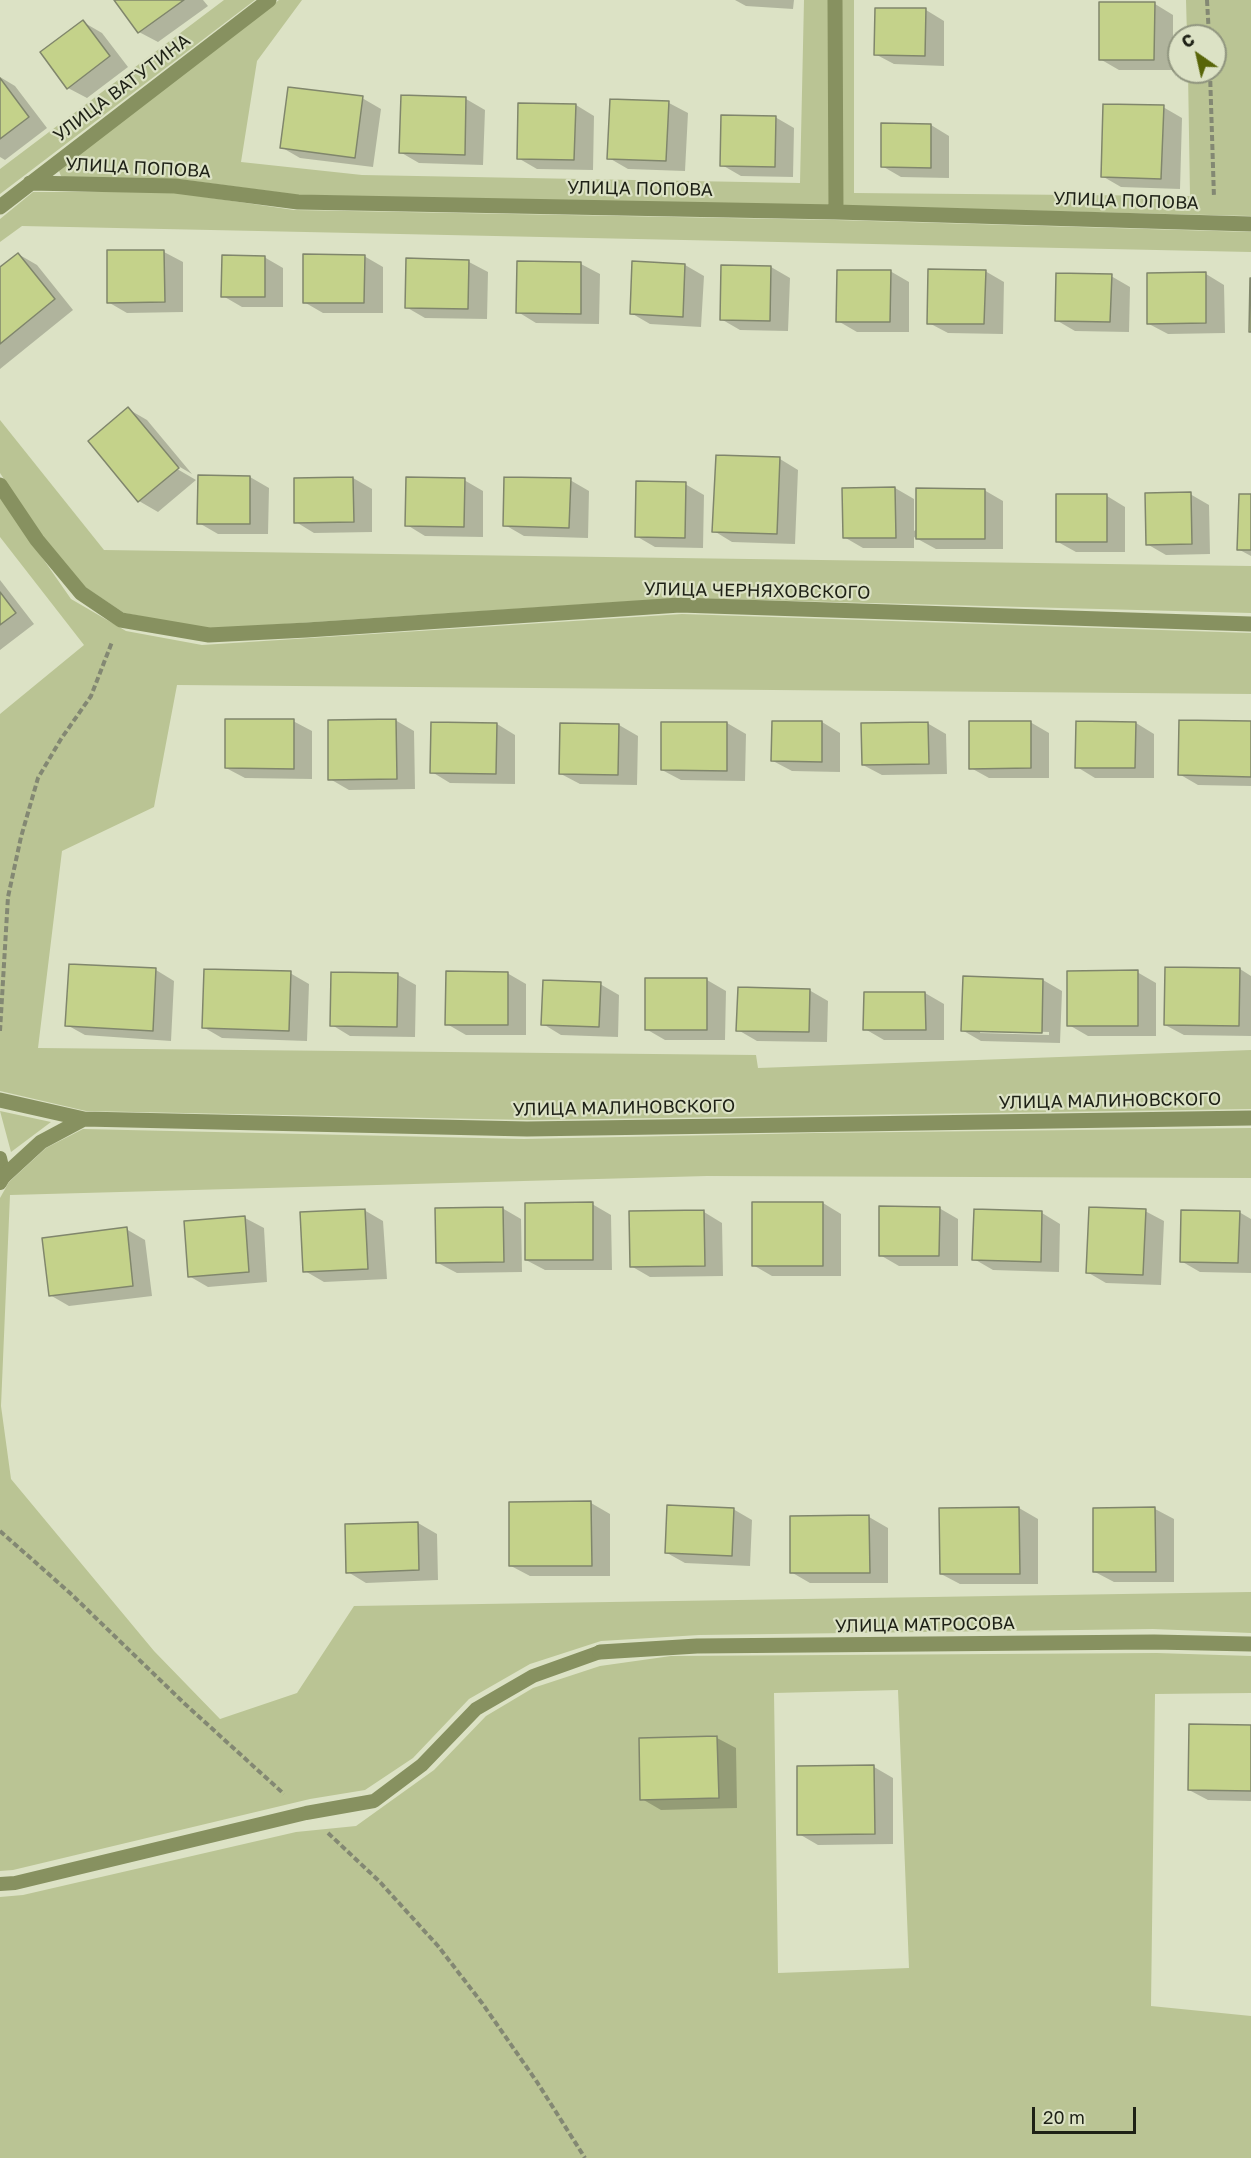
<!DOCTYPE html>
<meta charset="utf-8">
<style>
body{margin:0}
#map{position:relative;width:1251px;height:2158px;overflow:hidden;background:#dce2c5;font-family:"Golos Text",sans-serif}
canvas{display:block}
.north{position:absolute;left:1167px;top:24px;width:60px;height:60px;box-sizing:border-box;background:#dce2c5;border:2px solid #90957f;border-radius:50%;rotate:326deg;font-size:16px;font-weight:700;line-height:24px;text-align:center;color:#1e2116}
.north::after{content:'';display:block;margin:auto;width:21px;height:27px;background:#586508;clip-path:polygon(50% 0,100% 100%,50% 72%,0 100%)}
.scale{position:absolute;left:1032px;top:2107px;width:104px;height:27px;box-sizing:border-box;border:3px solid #1e2116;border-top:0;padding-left:8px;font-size:18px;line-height:21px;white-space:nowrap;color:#1e2116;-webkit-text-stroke:4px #dce2c5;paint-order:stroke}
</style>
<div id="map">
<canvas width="1251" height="2158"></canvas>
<div class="north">С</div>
<div class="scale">20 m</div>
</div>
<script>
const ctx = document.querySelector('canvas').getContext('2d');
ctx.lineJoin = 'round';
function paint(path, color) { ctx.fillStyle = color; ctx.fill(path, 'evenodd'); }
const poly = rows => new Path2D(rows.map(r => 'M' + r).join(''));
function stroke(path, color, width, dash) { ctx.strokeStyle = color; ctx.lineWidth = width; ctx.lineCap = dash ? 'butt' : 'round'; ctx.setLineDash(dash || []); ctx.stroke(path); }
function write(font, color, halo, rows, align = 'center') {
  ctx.font = font + ' "Golos Text",sans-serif'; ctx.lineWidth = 4.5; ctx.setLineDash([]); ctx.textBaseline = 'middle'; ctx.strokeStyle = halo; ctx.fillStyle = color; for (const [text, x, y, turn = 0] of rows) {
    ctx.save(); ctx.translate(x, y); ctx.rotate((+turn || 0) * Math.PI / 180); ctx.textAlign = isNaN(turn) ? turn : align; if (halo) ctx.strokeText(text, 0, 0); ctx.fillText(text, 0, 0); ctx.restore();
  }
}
paint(poly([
 [224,0,255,0,0,194,0,169],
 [279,0,302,0,257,61,241,162,362,175,800,183,804,0,828,0,830,207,298,195,178,179,68,178,61,176,59,171,64,164],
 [841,0,854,0,854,193,1190,196,1188,72,1215,72,1215,36,1187,36,1186,0,1251,0,1251,216,841,206],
 [33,192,171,192,294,210,835,220,1251,232,1251,252,22,226,0,242,0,219],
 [0,420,104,550,1251,566,1251,613,682,598,208,629,124,613,85,587,40,534,0,473],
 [0,497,71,599,126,631,202,645,682,614,1251,633,1251,694,177,685,154,807,62,851,38,1048,756,1055,758,1068,1251,1050,1251,1109,529,1120,86,1111,0,1091,0,714,84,645,0,537],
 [0,1111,51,1122,11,1152],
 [1251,1128,1251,1178,707,1176,10,1195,1,1406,11,1479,154,1651,220,1719,297,1693,354,1606,1251,1592,1251,1633,1153,1629,699,1635,601,1641,530,1664,469,1699,413,1758,365,1790,310,1799,13,1870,0,1871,0,1198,9,1182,46,1148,83,1129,524,1139,815,1133],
 [1157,1653,1251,1656,1251,1693,1155,1694,1151,2006,1251,2016,1251,2158,0,2158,0,1897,23,1895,296,1832,356,1826,434,1770,486,1716,533,1688,600,1666,671,1656],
 [898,1690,909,1968,778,1973,774,1693]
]), '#bac494');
paint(poly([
 [116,0,203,0,208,6,158,42,139,32],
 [735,0,794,0,793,9,746,6],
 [1155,4,1173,15,1173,70,1119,70,1100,59],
 [926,10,944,21,944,66,894,64,875,54],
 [83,22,102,33,128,67,87,98,68,88],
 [0,77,15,86,47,128,5,160,0,157],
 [402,97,466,99,485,110,483,165,419,163,400,152],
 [362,98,381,109,373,167,300,158,281,147],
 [669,103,688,113,685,171,628,169,609,158],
 [576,105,594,116,593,170,537,169,518,158],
 [1163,107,1182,118,1180,189,1121,187,1102,176],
 [775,117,794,128,793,177,741,176,722,165],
 [931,125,949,136,949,178,901,177,882,166],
 [164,252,183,262,183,312,127,313,108,302],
 [18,254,37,265,73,310,0,369,0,269],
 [364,256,383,267,383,313,323,313,304,302],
 [264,257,283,268,283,307,242,307,223,296],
 [408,260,469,262,488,272,487,319,425,318,406,307],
 [519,263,581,264,600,274,599,324,536,323,518,312],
 [633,263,685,265,704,276,701,327,650,324,631,313],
 [771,267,790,278,788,331,740,330,721,319],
 [890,271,909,282,909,332,857,332,838,321],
 [985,271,1004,282,1003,334,948,333,929,323],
 [1206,274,1224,285,1225,333,1168,334,1149,324],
 [1111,276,1130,287,1129,332,1075,331,1056,320],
 [128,409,147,420,192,474,173,463,172,466,196,480,158,512,139,501,90,441],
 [780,459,798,470,795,544,732,542,714,531],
 [250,477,269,488,268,534,218,534,199,523],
 [353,478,372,489,372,532,314,533,296,522,295,479],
 [464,480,483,491,483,537,425,536,407,525],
 [570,480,589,491,588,538,524,536,505,525],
 [685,484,704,495,703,548,655,547,636,536],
 [895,488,914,499,914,531,984,490,1003,501,1003,549,936,549,914,537,914,548,863,548,844,537],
 [1190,494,1209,505,1210,554,1166,555,1147,544],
 [1107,496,1125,507,1125,552,1076,552,1058,542],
 [1251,496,1251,556,1238,549],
 [0,580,34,624,0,650],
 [395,720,414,731,415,789,349,790,330,779],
 [293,721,312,731,312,779,245,778,226,768],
 [822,722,840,733,840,772,792,771,773,761],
 [1030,722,1049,733,1049,778,989,778,971,768],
 [1251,722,1251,786,1198,785,1179,774],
 [663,723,727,723,746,734,745,781,681,780,662,770],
 [927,723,946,734,947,774,882,775,863,765],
 [1136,723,1154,734,1154,778,1095,778,1077,767],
 [497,724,515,735,515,784,450,783,432,772],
 [619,725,638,736,637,785,580,784,561,774],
 [1240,969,1251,976,1251,1036,1184,1035,1165,1025],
 [156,970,174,981,171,1041,85,1035,67,1025],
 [1137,972,1156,983,1156,1036,1088,1036,1069,1025],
 [290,973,309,984,307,1041,222,1038,203,1027],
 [507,973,526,984,526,1035,466,1035,447,1024],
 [398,975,416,985,415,1037,350,1036,332,1025],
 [646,979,707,980,726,991,725,1040,665,1040,646,1029],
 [1043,980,1062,991,1060,1043,981,1041,962,1030],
 [980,1030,1049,1032,1049,1035,980,1033],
 [600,984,619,995,618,1037,561,1035,543,1024],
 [809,990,828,1001,827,1042,757,1041,738,1030],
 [925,993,944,1004,944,1040,884,1040,865,1029],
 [823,1203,841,1214,841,1276,772,1276,753,1265],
 [592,1204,611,1215,612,1270,545,1270,526,1260],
 [502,1208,521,1219,522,1272,457,1273,438,1263],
 [939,1208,958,1219,958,1266,899,1266,880,1255],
 [364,1210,383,1221,387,1279,324,1282,305,1271],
 [1145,1211,1164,1221,1161,1285,1106,1283,1087,1272],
 [704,1212,722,1223,723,1276,650,1277,631,1266],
 [1239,1212,1251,1219,1251,1273,1200,1272,1181,1261],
 [1042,1213,1060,1224,1059,1272,993,1270,974,1259],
 [245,1218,264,1228,267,1282,208,1287,189,1276],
 [126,1229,145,1240,152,1296,69,1306,50,1295],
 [510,1503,591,1503,610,1514,610,1576,530,1576,511,1566],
 [1019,1508,1038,1519,1038,1584,960,1584,941,1574],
 [733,1509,752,1520,750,1566,685,1563,667,1553],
 [1155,1509,1174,1519,1174,1582,1114,1582,1095,1572],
 [869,1517,888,1528,888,1583,810,1583,791,1572],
 [418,1523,437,1534,438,1580,366,1583,348,1572],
 [1251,1727,1251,1801,1208,1800,1189,1790],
 [717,1738,736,1748,737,1808,661,1810,642,1799,641,1739],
 [874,1767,893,1778,893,1844,818,1845,799,1834]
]), '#0003');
const building = poly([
 [114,0,184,0,138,33,114,0],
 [1099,2,1155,2,1154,60,1099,60,1099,2],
 [875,8,926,8,925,56,874,55,875,8],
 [83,20,110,56,67,89,40,52,83,20],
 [0,78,29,117,0,139,0,78],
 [288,87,363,96,355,158,280,148,288,87],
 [401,95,466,97,465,155,399,153,401,95],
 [610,99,669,101,666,161,607,159,610,99],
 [518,103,576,104,574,160,517,159,518,103],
 [1103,104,1164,105,1161,179,1101,177,1103,104],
 [721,115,776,116,775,167,720,166,721,115],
 [881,123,931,124,931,168,881,167,881,123],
 [107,250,164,250,165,302,107,303,107,250],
 [18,253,55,299,0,344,0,267,18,253],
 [303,254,365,255,364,303,303,303,303,254],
 [222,255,265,256,265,297,221,297,222,255],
 [406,258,469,260,468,309,405,308,406,258],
 [517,261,581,262,581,314,516,313,517,261],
 [632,261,685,264,683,317,630,314,632,261],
 [721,265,771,266,770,321,720,320,721,265],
 [928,269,986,270,984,324,927,324,928,269],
 [837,270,891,270,890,322,836,322,837,270],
 [1206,272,1206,323,1147,324,1147,273,1206,272],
 [1056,273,1112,274,1110,322,1055,321,1056,273],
 [1250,278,1251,278,1251,332,1249,332,1250,278],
 [128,407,179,468,138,502,88,441,128,407],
 [716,455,780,457,777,534,712,532,716,455],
 [198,475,250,476,250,524,197,524,198,475],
 [353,477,354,522,294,523,294,478,353,477],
 [406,477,465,478,464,527,405,526,406,477],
 [504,477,571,478,569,528,503,526,504,477],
 [636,481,686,482,685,538,635,537,636,481],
 [895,487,896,538,843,538,842,488,895,487],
 [916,488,985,489,985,539,916,539,916,488],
 [1191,492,1192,544,1146,545,1145,493,1191,492],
 [1056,494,1107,494,1107,542,1056,542,1056,494],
 [1239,494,1251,494,1251,550,1237,550,1239,494],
 [0,592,16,613,0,625,0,592],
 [225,719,294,719,294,769,225,768,225,719],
 [396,719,397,779,328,780,328,720,396,719],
 [1179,720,1251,721,1251,777,1178,775,1179,720],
 [772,721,822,721,822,762,771,761,772,721],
 [969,721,1031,721,1031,768,969,769,969,721],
 [1076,721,1136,722,1135,768,1075,768,1076,721],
 [431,722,497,723,496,774,430,773,431,722],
 [661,722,727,722,727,771,661,770,661,722],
 [928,722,929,764,862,765,861,723,928,722],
 [560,723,619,724,618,775,559,774,560,723],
 [69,964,156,968,153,1031,65,1026,69,964],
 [1165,967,1240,968,1239,1026,1164,1025,1165,967],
 [204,969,291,971,289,1031,202,1028,204,969],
 [1138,970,1138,1026,1067,1026,1067,971,1138,970],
 [446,971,508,972,508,1025,445,1025,446,971],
 [331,972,398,973,397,1027,330,1026,331,972],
 [963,976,1043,979,1042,1033,961,1031,963,976],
 [645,978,707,978,707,1030,645,1030,645,978],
 [543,980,601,982,599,1027,541,1025,543,980],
 [738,987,810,989,809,1032,736,1031,738,987],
 [864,992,925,992,926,1030,863,1030,864,992],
 [593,1202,593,1260,525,1260,525,1203,593,1202],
 [752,1202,823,1202,823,1266,752,1266,752,1202],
 [879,1206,940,1207,939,1256,879,1256,879,1206],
 [503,1207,504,1262,436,1263,435,1208,503,1207],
 [1089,1207,1146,1209,1143,1275,1086,1273,1089,1207],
 [365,1209,368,1269,303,1272,300,1212,365,1209],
 [974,1209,1042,1211,1041,1262,972,1260,974,1209],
 [704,1210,705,1266,630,1267,629,1211,704,1210],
 [1181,1210,1240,1211,1238,1263,1180,1262,1181,1210],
 [245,1216,249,1272,188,1277,184,1221,245,1216],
 [127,1227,133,1286,49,1296,42,1238,127,1227],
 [591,1501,592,1566,509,1566,509,1502,591,1501],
 [667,1505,734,1508,732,1556,665,1553,667,1505],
 [1019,1507,1020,1574,940,1574,939,1508,1019,1507],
 [1155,1507,1156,1572,1093,1572,1093,1508,1155,1507],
 [869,1515,870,1573,790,1573,790,1516,869,1515],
 [418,1522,419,1570,346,1573,345,1524,418,1522],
 [1189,1724,1251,1725,1251,1791,1188,1790,1189,1724],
 [717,1736,719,1798,640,1800,639,1738,717,1736],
 [874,1765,875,1834,797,1835,797,1766,874,1765]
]);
paint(building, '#c4d28a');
stroke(building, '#80866c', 1.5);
stroke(poly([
 [1207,0,1209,36],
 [1210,72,1214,198],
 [0,1031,8,897,21,837,38,778,61,739,91,696,112,642],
 [0,1531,70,1593,185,1704,284,1794],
 [328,1833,379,1881,438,1946,482,2003,537,2082,585,2158]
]), '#838873', 4, [6, 3]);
stroke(poly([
 [0,1158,4,1176,0,1183],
 [0,1884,15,1883,306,1813,374,1801,422,1765,476,1709,533,1676,600,1652]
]), '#879160', 14);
stroke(poly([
 [835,0,836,212],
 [30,183,175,186,298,202,836,212,1251,224],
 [0,207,269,0],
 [0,485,37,540,81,593,121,620,209,635,307,630,680,605,1251,624],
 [0,1100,84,1119,527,1129,1251,1118],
 [4,1176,41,1142,84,1119],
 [600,1652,697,1646,1154,1642,1251,1644]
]), '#879160', 15);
write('18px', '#1e2116', '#dce2c5', [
 ["УЛИЦА ВАТУТИНА",122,88,-37],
 ["УЛИЦА ПОПОВА",138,168,3],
 ["УЛИЦА ПОПОВА",640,189,1],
 ["УЛИЦА ПОПОВА",1126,201,2],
 ["УЛИЦА ЧЕРНЯХОВСКОГО",757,591,1],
 ["УЛИЦА МАЛИНОВСКОГО",1110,1101,-1],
 ["УЛИЦА МАЛИНОВСКОГО",624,1108,-1],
 ["УЛИЦА МАТРОСОВА",925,1625,-1]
]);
</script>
